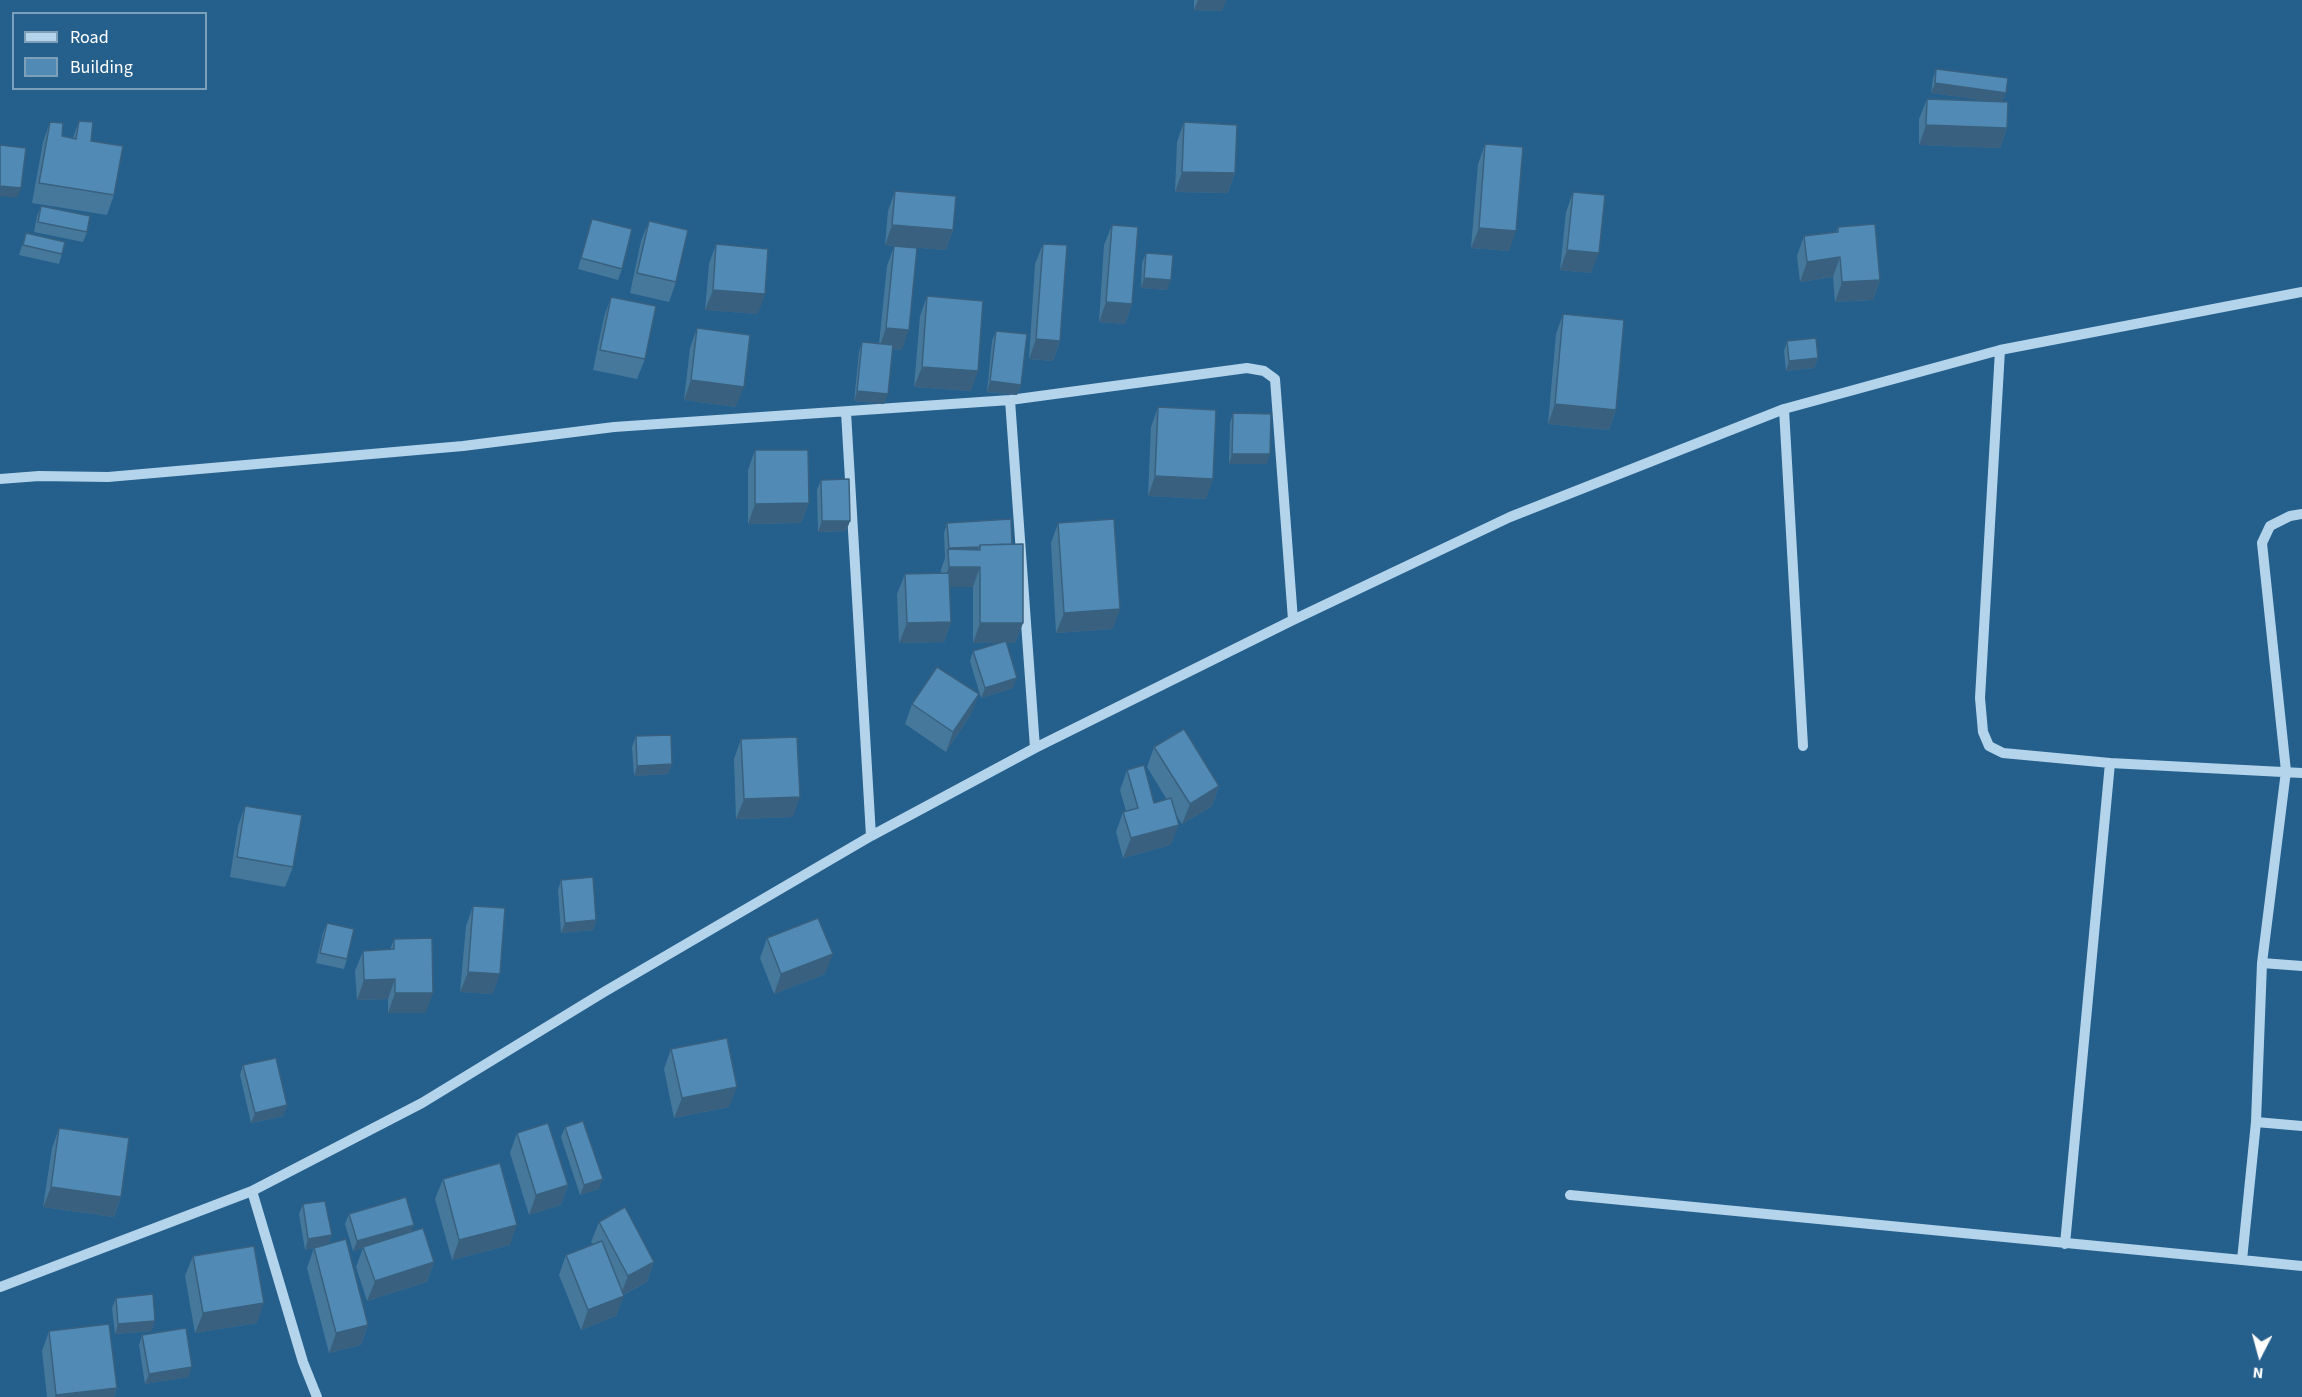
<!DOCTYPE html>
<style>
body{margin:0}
#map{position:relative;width:2302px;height:1397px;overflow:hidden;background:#255f8c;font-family:"Source Sans 3",sans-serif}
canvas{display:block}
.legend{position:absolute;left:12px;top:12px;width:195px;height:78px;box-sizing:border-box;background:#255f8c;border:2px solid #7c9fba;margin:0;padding:8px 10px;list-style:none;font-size:18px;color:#fff}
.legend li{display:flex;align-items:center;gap:12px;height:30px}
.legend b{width:30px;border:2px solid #7c9fba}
.north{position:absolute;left:2230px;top:1325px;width:60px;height:60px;-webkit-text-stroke:4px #255f8c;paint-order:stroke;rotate:186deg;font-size:16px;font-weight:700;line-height:24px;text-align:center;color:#fff}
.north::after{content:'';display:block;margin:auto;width:21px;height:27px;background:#fff;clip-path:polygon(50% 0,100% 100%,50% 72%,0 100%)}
</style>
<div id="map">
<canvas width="2302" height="1397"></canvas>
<ul class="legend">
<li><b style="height:8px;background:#b3d4eb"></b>Road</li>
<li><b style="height:16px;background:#518bb5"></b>Building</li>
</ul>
<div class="north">N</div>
</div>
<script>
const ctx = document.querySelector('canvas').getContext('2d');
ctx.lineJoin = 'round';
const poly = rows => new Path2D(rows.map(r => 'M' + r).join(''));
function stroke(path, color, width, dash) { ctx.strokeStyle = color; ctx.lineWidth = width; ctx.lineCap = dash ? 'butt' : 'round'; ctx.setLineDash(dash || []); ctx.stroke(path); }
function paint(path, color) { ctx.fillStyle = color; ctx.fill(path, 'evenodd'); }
stroke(poly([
 [2000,350,1980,698,1983,732,1989,746,2003,753,2110,763,2302,773],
 [1010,400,1035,748],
 [1784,409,1803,746],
 [846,412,871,836],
 [0,479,39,476,108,477,463,446,614,427,1010,400,1247,368,1264,371,1275,379,1293,620],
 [2302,514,2290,516,2270,526,2262,543,2286,771,2262,963,2256,1122,2242,1260,2302,1266],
 [2262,963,2302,966],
 [2256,1122,2302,1126],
 [252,1191,303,1362,317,1397],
 [1570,1195,2242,1260],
 [2065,1244,2110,763],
 [0,1287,252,1191,422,1103,604,992,871,836,1035,748,1293,620,1510,517,1784,409,2000,350,2302,292]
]), '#b3d4eb', 10);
paint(poly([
 [1194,0,1226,0,1222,11,1194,10],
 [1936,69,2003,102,2007,128,2000,148,1919,145,1919,119,1927,99,1992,101,1931,93,1933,79],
 [79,121,91,141,114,195,107,215,32,203,43,142,50,122,62,136,73,138],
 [1184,122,1235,173,1228,193,1175,192,1177,142],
 [1485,144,1509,251,1471,248,1478,164],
 [895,191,953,230,946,250,885,245,888,211],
 [1573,192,1591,273,1560,270,1566,212],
 [41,206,87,232,83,242,34,232,37,216],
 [592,219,622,269,618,280,578,269],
 [649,221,676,282,669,302,630,293,641,241],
 [1112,225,1132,304,1125,324,1099,322,1104,245],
 [1838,227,1880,280,1873,300,1835,302,1833,277,1800,282,1797,256,1804,236,1836,232],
 [26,233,62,254,59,264,19,255],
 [716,244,758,314,705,310,709,264],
 [1043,244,1060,341,1053,361,1029,359,1035,264],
 [894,246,902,350,892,349,884,404,854,401,859,352,862,342,879,344,887,266],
 [1146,253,1167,290,1141,288,1142,263],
 [927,296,971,391,914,387,920,316],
 [611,297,645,359,637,379,593,370,604,317],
 [1563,314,1616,410,1609,430,1548,424,1556,334],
 [697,328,736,407,684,400,690,348],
 [996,331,1021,385,1017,395,987,392,992,341],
 [1787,341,1818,358,1814,368,1786,371,1784,351],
 [1158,407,1206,499,1148,496,1151,427],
 [1233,413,1267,464,1229,464,1230,423],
 [755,450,809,503,801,523,748,524,748,470],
 [821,480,850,521,846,531,818,532,817,490],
 [947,523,1012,544,1023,623,1015,643,1006,643,1013,688,981,698,970,661,973,651,998,643,973,643,973,587,949,587,951,622,944,642,899,643,897,594,905,574,941,573,941,569,945,558,944,533],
 [1058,523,1113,629,1056,633,1051,543],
 [912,704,971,714,946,752,905,724],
 [636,736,672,764,668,774,634,776,632,747],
 [741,739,793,817,736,819,734,759],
 [1154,747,1219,786,1212,806,1182,824,1175,813,1171,845,1123,858,1116,832,1123,812,1126,811,1120,790,1127,770,1154,803,1167,800,1147,767],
 [245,806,293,867,285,887,230,877,238,826],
 [561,880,596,920,593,930,561,933,558,890],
 [473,906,493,994,460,992,466,926],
 [327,923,347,959,344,969,316,963,323,933],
 [767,938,825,974,774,994,760,958],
 [394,939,426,1013,388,1013,388,999,357,1000,355,971,363,951,390,950],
 [671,1049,729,1107,674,1118,664,1069],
 [243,1065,284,1116,251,1123,240,1075],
 [565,1127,599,1189,580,1195,561,1137],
 [59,1128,121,1197,114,1217,43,1207,52,1148],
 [517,1133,568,1185,561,1205,529,1215,510,1153],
 [443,1179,510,1245,452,1260,435,1199],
 [303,1204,328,1244,368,1325,361,1345,329,1353,307,1268,314,1248,305,1250,299,1214],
 [349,1214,411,1232,434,1262,427,1282,367,1301,356,1267,363,1248,353,1251,345,1224],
 [599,1222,654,1262,647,1282,623,1295,616,1316,581,1330,559,1275,566,1255,593,1244,591,1242],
 [193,1256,257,1323,195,1333,185,1276],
 [116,1298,152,1331,115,1334,112,1308],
 [49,1331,117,1388,114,1397,47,1397,42,1351],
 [142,1335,189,1377,145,1384,139,1345]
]), '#46789c');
paint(poly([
 [1198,0,1226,1,1222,11,1194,10],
 [1935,83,2006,93,2002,103,1931,93],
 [1926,125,2007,128,2000,148,1919,145],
 [1182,172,1235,173,1228,193,1175,192],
 [0,186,21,188,17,198,0,196],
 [892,225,953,230,946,250,885,245],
 [1479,228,1516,231,1509,251,1471,248],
 [1567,250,1599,253,1591,273,1560,270],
 [1840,257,1833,277,1800,282,1807,262],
 [1144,278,1171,280,1167,290,1141,288],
 [1880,280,1873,300,1835,302,1842,282],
 [713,290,765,294,758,314,705,310],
 [1106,302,1132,304,1125,324,1099,322],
 [886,328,909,330,902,350,879,348],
 [1036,339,1060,341,1053,361,1029,359],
 [1818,358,1814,368,1786,371,1789,361],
 [922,367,978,371,971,391,914,387],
 [691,380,744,387,736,407,684,400],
 [990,381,1021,385,1017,395,987,392],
 [857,391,888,394,884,404,854,401],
 [1555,404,1616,410,1609,430,1548,424],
 [1232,454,1270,454,1267,464,1229,464],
 [1155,476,1213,479,1206,499,1148,496],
 [809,503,801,523,748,524,755,504],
 [822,521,850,521,846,531,818,532],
 [979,547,975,557,948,549,945,558,949,548],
 [949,567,980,567,973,587,941,587],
 [1120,609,1113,629,1056,633,1064,613],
 [951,622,944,642,899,643,907,623],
 [980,623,1023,623,1015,643,973,643],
 [1017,678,1013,688,981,698,985,688],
 [979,694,971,714,946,752,953,732],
 [672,764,668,774,634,776,637,766],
 [1219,786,1212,806,1182,824,1190,804],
 [800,797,793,817,736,819,744,799],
 [1179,825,1171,845,1123,858,1131,838],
 [596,920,593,930,561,933,565,923],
 [833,954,825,974,774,994,781,974],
 [468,972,500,974,493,994,460,992],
 [395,979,388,999,357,1000,364,980],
 [395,993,433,993,426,1013,388,1013],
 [737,1087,729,1107,674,1118,682,1098],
 [287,1105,284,1116,251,1123,255,1113],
 [603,1179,599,1189,580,1195,584,1185],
 [568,1185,561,1205,529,1215,536,1195],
 [51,1187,121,1197,114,1217,43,1207],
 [414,1225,410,1235,353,1251,357,1241],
 [517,1225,510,1245,452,1260,459,1240],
 [332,1235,328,1245,305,1250,308,1239],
 [434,1262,427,1282,367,1301,375,1281],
 [654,1262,647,1282,620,1296,628,1276],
 [624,1296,616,1316,581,1330,588,1310],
 [264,1303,257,1323,195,1333,203,1313],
 [155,1321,152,1331,115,1334,118,1324],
 [368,1325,361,1345,329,1353,336,1333],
 [192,1367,189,1377,145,1384,149,1374],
 [117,1388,114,1397,55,1397,56,1395]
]), '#39617f');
const building = poly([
 [1198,0,1226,0,1226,1,1198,0],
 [1936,69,2008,78,2006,93,1935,83,1936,69],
 [1927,99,2008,102,2007,128,1926,125,1927,99],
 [79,121,93,122,91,141,123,146,114,195,39,183,50,122,63,123,62,136,76,139,79,121],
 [1184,122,1237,125,1235,173,1182,172,1184,122],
 [1485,144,1523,147,1516,231,1479,228,1485,144],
 [0,145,26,148,21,188,0,186,0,145],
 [895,191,956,196,953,230,892,225,895,191],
 [1573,192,1605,195,1599,253,1567,250,1573,192],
 [41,206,90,216,87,232,38,222,41,206],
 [592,219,632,229,622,269,581,258,592,219],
 [649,221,688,230,676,282,637,273,649,221],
 [1875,224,1880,280,1842,282,1840,257,1807,262,1804,236,1838,232,1838,227,1875,224],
 [1112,225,1138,227,1132,304,1106,302,1112,225],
 [26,233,65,242,62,254,23,245,26,233],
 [716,244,768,249,765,294,713,290,716,244],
 [1043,244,1067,245,1060,341,1036,339,1043,244],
 [894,246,917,248,909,330,886,328,894,246],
 [1146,253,1173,255,1171,280,1144,278,1146,253],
 [927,296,983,301,978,371,922,367,927,296],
 [611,297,656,306,645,359,600,350,611,297],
 [1563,314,1624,320,1616,410,1555,404,1563,314],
 [697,328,750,335,744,387,691,380,697,328],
 [996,331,1027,334,1021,385,990,381,996,331],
 [1816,338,1818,358,1789,361,1787,341,1816,338],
 [862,342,893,345,888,394,857,391,862,342],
 [1158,407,1216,410,1213,479,1155,476,1158,407],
 [1233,413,1271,414,1270,454,1232,454,1233,413],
 [755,450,808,450,809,503,755,504,755,450],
 [849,479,850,521,822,521,821,480,849,479],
 [1011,519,1012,544,980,545,979,547,949,548,947,523,1011,519],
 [1114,519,1120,609,1064,613,1058,523,1114,519],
 [1023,544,1023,623,980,623,980,567,949,567,948,549,980,550,980,545,1023,544],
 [949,573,951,622,907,623,905,574,949,573],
 [1006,641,1017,678,985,688,973,651,1006,641],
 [937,667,979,694,953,732,912,704,937,667],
 [1184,729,1219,786,1190,804,1154,747,1184,729],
 [671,735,672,764,637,766,636,736,671,735],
 [797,737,800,797,744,799,741,739,797,737],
 [1144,765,1154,803,1171,798,1179,825,1131,838,1123,812,1138,808,1127,770,1144,765],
 [245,806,302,815,293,867,237,857,245,806],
 [593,877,596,920,565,923,561,880,593,877],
 [473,906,505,908,500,974,468,972,473,906],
 [818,918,833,954,781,974,767,938,818,918],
 [327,923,354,929,347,959,320,953,327,923],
 [432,938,433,993,395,993,395,979,364,980,363,951,394,949,394,939,432,938],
 [727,1038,737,1087,682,1098,671,1049,727,1038],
 [276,1058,287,1105,255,1113,243,1065,276,1058],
 [583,1121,603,1179,584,1185,565,1127,583,1121],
 [548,1123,568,1185,536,1195,517,1133,548,1123],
 [59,1128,129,1138,121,1197,51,1187,59,1128],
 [500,1163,517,1225,459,1240,443,1179,500,1163],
 [406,1197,414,1225,357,1241,349,1214,406,1197],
 [325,1201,332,1235,308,1239,303,1204,325,1201],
 [625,1207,654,1262,628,1276,599,1222,625,1207],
 [423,1228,434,1262,375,1281,363,1247,423,1228],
 [346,1239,368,1325,336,1333,314,1248,346,1239],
 [602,1241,624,1296,588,1310,566,1255,602,1241],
 [254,1246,264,1303,203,1313,193,1256,254,1246],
 [153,1294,155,1321,118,1324,116,1298,153,1294],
 [109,1324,117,1388,56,1395,49,1331,109,1324],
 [186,1328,192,1367,149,1374,142,1335,186,1328]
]);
paint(building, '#518bb5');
stroke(building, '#39617f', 1.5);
</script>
